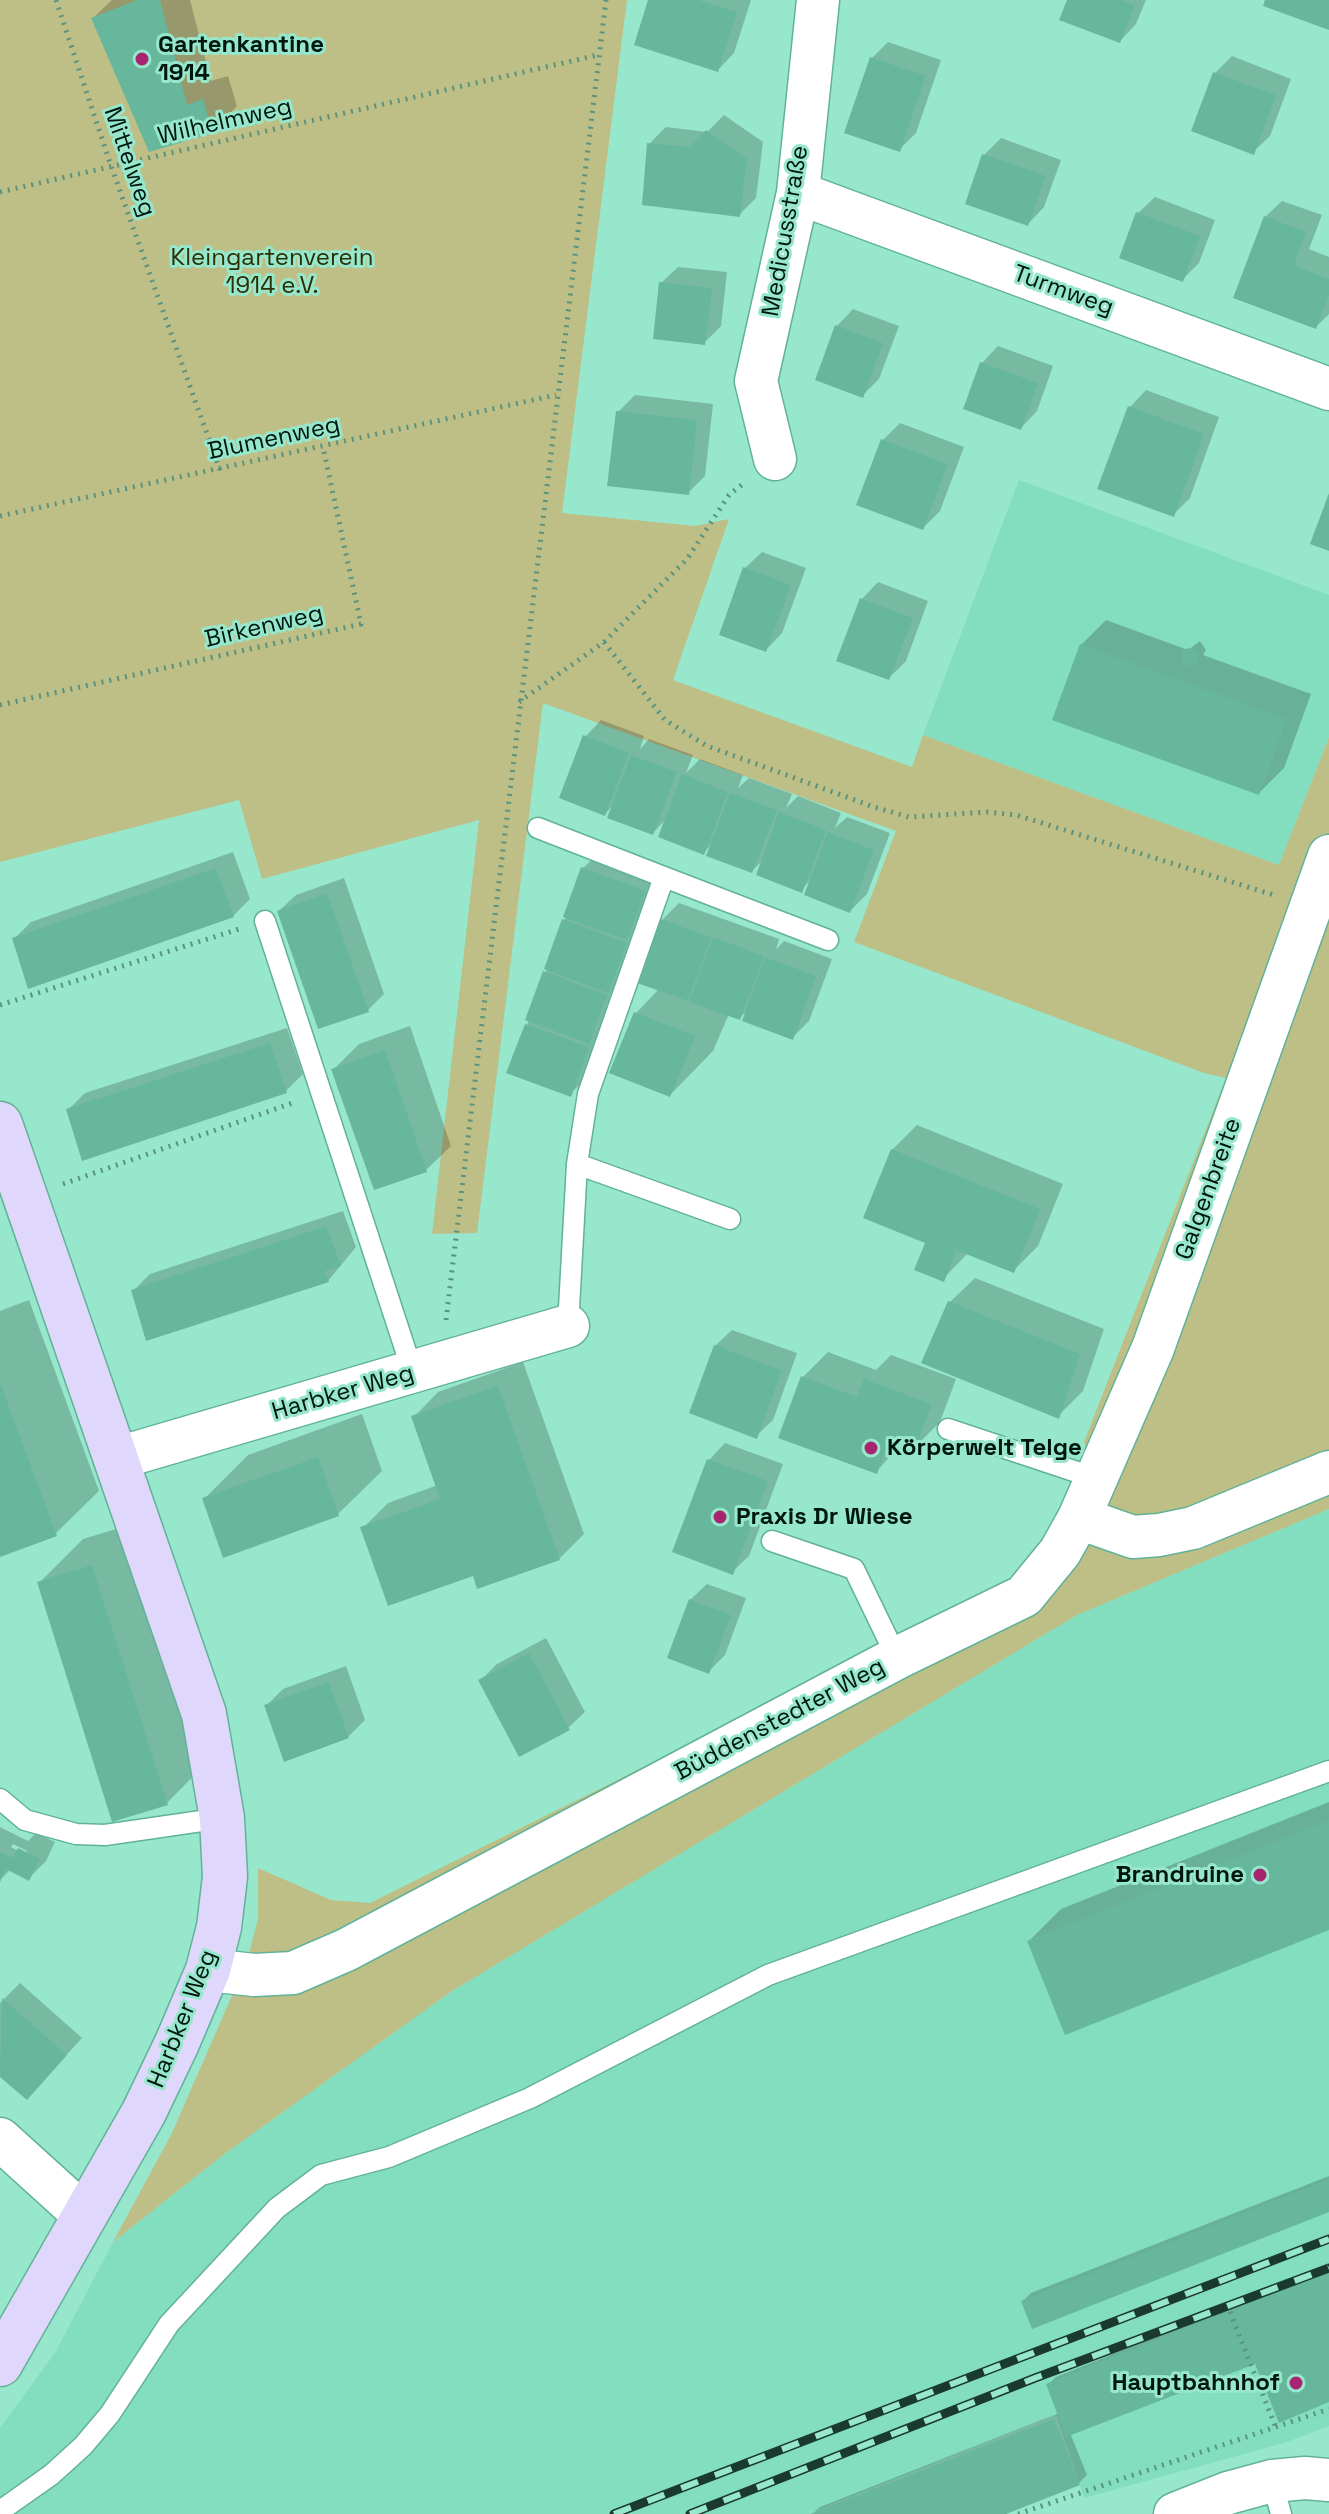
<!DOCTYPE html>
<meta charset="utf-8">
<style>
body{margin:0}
canvas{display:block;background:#96e7cb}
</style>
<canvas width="1329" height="2514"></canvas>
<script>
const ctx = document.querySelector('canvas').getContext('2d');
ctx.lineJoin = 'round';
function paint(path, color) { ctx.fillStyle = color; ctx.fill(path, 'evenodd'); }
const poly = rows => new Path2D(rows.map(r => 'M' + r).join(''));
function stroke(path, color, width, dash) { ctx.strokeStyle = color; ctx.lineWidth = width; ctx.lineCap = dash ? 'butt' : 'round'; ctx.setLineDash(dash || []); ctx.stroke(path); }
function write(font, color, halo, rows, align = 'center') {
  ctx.font = font + ' "Space Grotesk",sans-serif'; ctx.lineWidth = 6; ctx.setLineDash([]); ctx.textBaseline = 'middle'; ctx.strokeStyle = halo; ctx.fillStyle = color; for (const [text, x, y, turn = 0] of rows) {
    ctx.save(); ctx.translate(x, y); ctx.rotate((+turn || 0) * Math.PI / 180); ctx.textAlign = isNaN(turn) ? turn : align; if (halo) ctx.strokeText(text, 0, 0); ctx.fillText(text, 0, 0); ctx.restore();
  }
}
paint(poly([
 [1019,480,1329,595,1329,737,1279,865,923,735],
 [1329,1509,1329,2426,1284,2443,1084,2498,1056,2414,808,2514,0,2514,0,2428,55,2353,113,2242,223,2155,452,1991,1077,1615]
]), '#83ddbf');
paint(poly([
 [0,0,627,0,562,513,695,526,729,519,673,680,912,767,923,735,1279,865,1329,737,1329,1509,1077,1615,452,1991,223,2155,113,2242,172,2133,247,1961,258,1919,258,1868,331,1900,370,1903,1114,1533,1084,1442,1226,1078,1204,1073,854,942,896,831,543,703,477,1233,432,1234,479,820,262,879,239,800,0,862]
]), '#bdbf87');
paint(poly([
 [112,0,190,0,211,81,228,76,237,106,212,131,93,18],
 [650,0,751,0,734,53,718,70],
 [1069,0,1146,0,1136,24,1120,41],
 [888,42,941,60,916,133,899,150,872,58],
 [1232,56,1291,79,1270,136,1253,152,1215,73],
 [724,115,763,142,756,198,739,215,649,144,666,127,707,132],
 [1001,138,1061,160,1044,207,1028,224,984,155],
 [1155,197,1215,220,1199,263,1182,280,1138,213],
 [1282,201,1322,215,1309,249,1329,257,1329,314,1316,327,1265,217],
 [678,267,727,272,721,326,705,342,661,283],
 [853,309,899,326,879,379,862,396,837,326],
 [998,346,1053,366,1037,411,1021,428,982,363],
 [1146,390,1219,417,1190,498,1173,515,1130,407],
 [635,395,713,404,705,476,688,493,618,412],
 [900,423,964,447,940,511,923,528,883,440],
 [762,552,806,568,782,633,766,650,745,568],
 [878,582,928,601,906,661,889,678,862,599],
 [1106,620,1188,650,1200,641,1206,650,1203,655,1311,694,1284,768,1259,793,1081,645],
 [601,720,644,736,640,749,649,739,693,755,686,773,700,759,743,775,738,788,749,778,792,794,786,808,798,796,841,813,835,828,847,817,890,833,867,894,850,911,812,879,801,890,764,859,752,871,713,843,703,853,667,818,653,833,614,804,605,814,585,737],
 [233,852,250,899,233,916,14,939,31,922],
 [600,852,661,874,587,1078,570,1094,527,1025,583,868],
 [344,878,384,994,368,1010,279,911,296,895],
 [679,903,779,939,776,950,784,941,832,959,809,1021,792,1038,748,1009,740,1018,729,1014,713,1051,670,1095,636,1013,659,989,662,920],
 [410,1026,451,1146,426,1170,334,1069,359,1044],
 [287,1028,303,1074,286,1091,68,1110,85,1093],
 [917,1125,1063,1184,1038,1246,1013,1271,968,1253,943,1279,892,1150],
 [343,1211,356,1247,328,1281,133,1291,150,1274],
 [975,1278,1104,1329,1083,1391,1058,1416,950,1302],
 [29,1300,99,1491,55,1534,0,1553,0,1311],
 [732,1330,797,1353,773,1420,756,1436,715,1346],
 [828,1352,876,1370,891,1355,956,1379,940,1422,915,1447,903,1442,876,1472,803,1377],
 [523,1362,584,1534,559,1559,474,1574,363,1528,388,1503,438,1485,414,1417,438,1392],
 [362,1414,382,1471,338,1514,204,1499,248,1455],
 [725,1443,783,1464,749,1556,732,1572,709,1460],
 [136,1523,210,1759,167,1803,39,1583,83,1539],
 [707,1584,746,1598,725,1655,708,1672,690,1600],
 [546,1638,585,1712,568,1728,481,1680,497,1664],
 [346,1666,365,1720,348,1737,266,1706,283,1689],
 [1329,1802,1329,1927,1029,1941,1061,1909],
 [0,1827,28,1841,36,1833,55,1842,46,1861,29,1878,11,1869,0,1880],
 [13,1844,27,1851,24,1854,11,1847],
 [20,1983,82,2038,27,2098,0,2074,0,2003],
 [1329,2176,1329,2209,1023,2301,1031,2293],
 [1329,2267,1329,2400,1256,2360,1070,2433,1087,2475,1079,2483,1000,2514,812,2514,820,2507,1059,2413,1048,2385,1056,2377]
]), '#0003');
paint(poly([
 [137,0,160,0,187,105,203,99,213,133,149,152,91,18],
 [648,0,698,0,737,12,718,72,634,45],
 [1067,0,1122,0,1135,5,1120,43,1059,20],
 [1265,0,1329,0,1329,30,1263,6],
 [870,57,926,76,900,152,844,133],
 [1213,72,1276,95,1254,155,1191,131],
 [706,130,747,159,740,217,642,205,647,143,690,147],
 [982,154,1046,176,1028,226,965,204],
 [1136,212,1200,236,1183,282,1119,258],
 [1264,216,1306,232,1294,266,1329,279,1329,295,1316,329,1233,298],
 [659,282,712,288,705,345,653,339],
 [835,325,883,343,863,398,815,380],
 [980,362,1038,383,1021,430,963,409],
 [1128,406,1204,434,1174,517,1097,489],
 [616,411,697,420,689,495,607,486],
 [881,439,948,464,923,530,856,505],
 [1329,493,1329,551,1310,544],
 [743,567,791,585,766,652,719,635],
 [860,598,913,618,889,680,836,661],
 [1080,644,1287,719,1259,795,1052,720],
 '1181 657a9 9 0 1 1 18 0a9 9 0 1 1-18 0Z',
 [583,735,629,753,605,816,559,798],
 [631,755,677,772,653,835,607,818],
 [682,774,728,792,704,855,658,837],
 [730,793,777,810,752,873,706,856],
 [779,812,826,830,802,893,756,875],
 [828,832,874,850,850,913,804,895],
 [581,867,646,891,627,940,563,917],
 [216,868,234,917,28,989,12,938],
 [327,893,369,1012,318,1029,277,911],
 [562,919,627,943,608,993,544,969],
 [660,919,711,937,688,1001,637,983],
 [713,937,764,956,740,1020,689,1002],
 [765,957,816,976,793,1040,742,1021],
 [543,971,607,995,589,1044,525,1020],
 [634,1012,695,1036,670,1097,609,1073],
 [525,1024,589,1047,571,1097,506,1073],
 [270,1043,287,1093,82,1161,66,1109],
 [385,1050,427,1172,374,1190,331,1069],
 [891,1149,1040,1209,1014,1273,956,1250,944,1282,914,1270,925,1243,863,1218],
 [326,1226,341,1266,325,1271,329,1282,146,1341,131,1290],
 [948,1301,1080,1354,1059,1419,921,1363],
 [714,1345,782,1370,757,1439,689,1413],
 [801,1376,857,1397,864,1379,932,1404,915,1449,889,1440,877,1474,778,1438],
 [0,1383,57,1536,0,1557],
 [498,1386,560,1560,477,1589,473,1576,388,1606,360,1527,440,1499,411,1416],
 [318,1457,339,1516,223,1558,202,1498],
 [707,1459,768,1481,733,1575,672,1552],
 [92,1565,168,1805,112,1822,37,1582],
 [689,1599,731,1615,709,1674,667,1658],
 [529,1653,570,1730,519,1757,478,1680],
 [329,1682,349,1738,284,1762,264,1705],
 [1329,1820,1329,1930,1065,2035,1027,1941],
 [18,1848,40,1859,29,1881,6,1869,0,1882,0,1852,13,1858],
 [2,1998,67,2055,27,2100,0,2077],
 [1329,2179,1329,2212,1032,2329,1021,2301],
 [1329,2271,1329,2402,1279,2423,1255,2364,1066,2437,1046,2384],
 [1054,2419,1080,2485,1006,2514,810,2514]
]), '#67b79d');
const service = poly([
 [538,828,664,877],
 [265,921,413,1373],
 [577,1164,730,1219],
 [568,1326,577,1164,588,1094,664,877,828,940],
 [948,1429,1095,1478],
 [772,1541,854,1569,897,1658],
 [0,1799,25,1820,76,1834,105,1835,222,1818],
 [1272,2481,1281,2514],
 [0,2511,51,2475,83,2446,110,2414,169,2324,277,2208,321,2175,389,2157,530,2098,768,1975,1329,1771]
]);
const minor = poly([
 [798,193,1329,389],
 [775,459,756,381,798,193,818,0],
 [118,1458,568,1326],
 [1079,1518,1133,1537,1159,1535,1193,1528,1329,1472],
 [208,1970,254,1975,293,1973,346,1950,897,1658,1024,1596,1060,1552,1079,1518,1153,1348,1329,856],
 [0,2139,85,2216],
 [1175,2514,1228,2493,1272,2481,1305,2478,1329,2480]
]);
const secondary = poly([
 [0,1124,204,1714,222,1818,225,1877,219,1927,208,1970,177,2043,144,2112,0,2364]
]);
stroke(service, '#62b298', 23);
stroke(minor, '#62b298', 45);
stroke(secondary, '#62b298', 47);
stroke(poly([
 [56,0,111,166,220,470],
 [0,192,598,55],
 [0,516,556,395],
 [604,642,665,720,707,746,874,807,909,817,987,812,1016,815,1274,895],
 [519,702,604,642,687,559,729,495,744,483],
 [0,705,361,624,323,447],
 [0,1005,239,929],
 [63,1184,295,1102],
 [446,1320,606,0],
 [1230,2312,1276,2428],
 [1018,2514,1329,2409]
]), '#5a9380', 5, [2, 6]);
stroke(service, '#fff', 20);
stroke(minor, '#fff', 42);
stroke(secondary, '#e0d8fc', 44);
const rail = poly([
 [614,2514,1329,2239],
 [690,2514,1035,2378,1329,2268]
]);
stroke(rail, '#1a3a30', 9);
stroke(rail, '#96e7cb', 6, [18]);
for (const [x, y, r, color] of [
 [142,59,8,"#a72470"],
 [871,1448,8,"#a72470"],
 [720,1517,8,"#a72470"],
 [1260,1875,8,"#a72470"],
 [1296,2383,8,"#a72470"]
]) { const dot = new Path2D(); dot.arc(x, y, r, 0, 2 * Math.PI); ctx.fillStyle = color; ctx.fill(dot); stroke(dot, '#96e7cb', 3); }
write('bold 24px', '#001710', '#96e7cb', [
 ["Gartenkantine",158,45],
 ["1914",158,73],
 ["Körperwelt Telge",887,1448],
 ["Praxis Dr Wiese",736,1517],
 ["Brandruine",1244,1875,"right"],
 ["Hauptbahnhof",1280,2383,"right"]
], 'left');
write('24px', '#001710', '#96e7cb', [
 ["Wilhelmweg",225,122,-13],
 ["Mittelweg",129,162,71],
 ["Medicusstraße",786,231,-80],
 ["Turmweg",1063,291,20],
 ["Blumenweg",274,439,-12],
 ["Birkenweg",264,627,-13],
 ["Galgenbreite",1209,1189,-70],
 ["Harbker Weg",343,1393,-16],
 ["Büddenstedter Weg",780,1720,-28],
 ["Harbker Weg",183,2019,-68]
]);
write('24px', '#2d2e02', '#96e7cb', [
 ["Kleingartenverein",272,258],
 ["1914 e.V.",272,286]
]);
</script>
